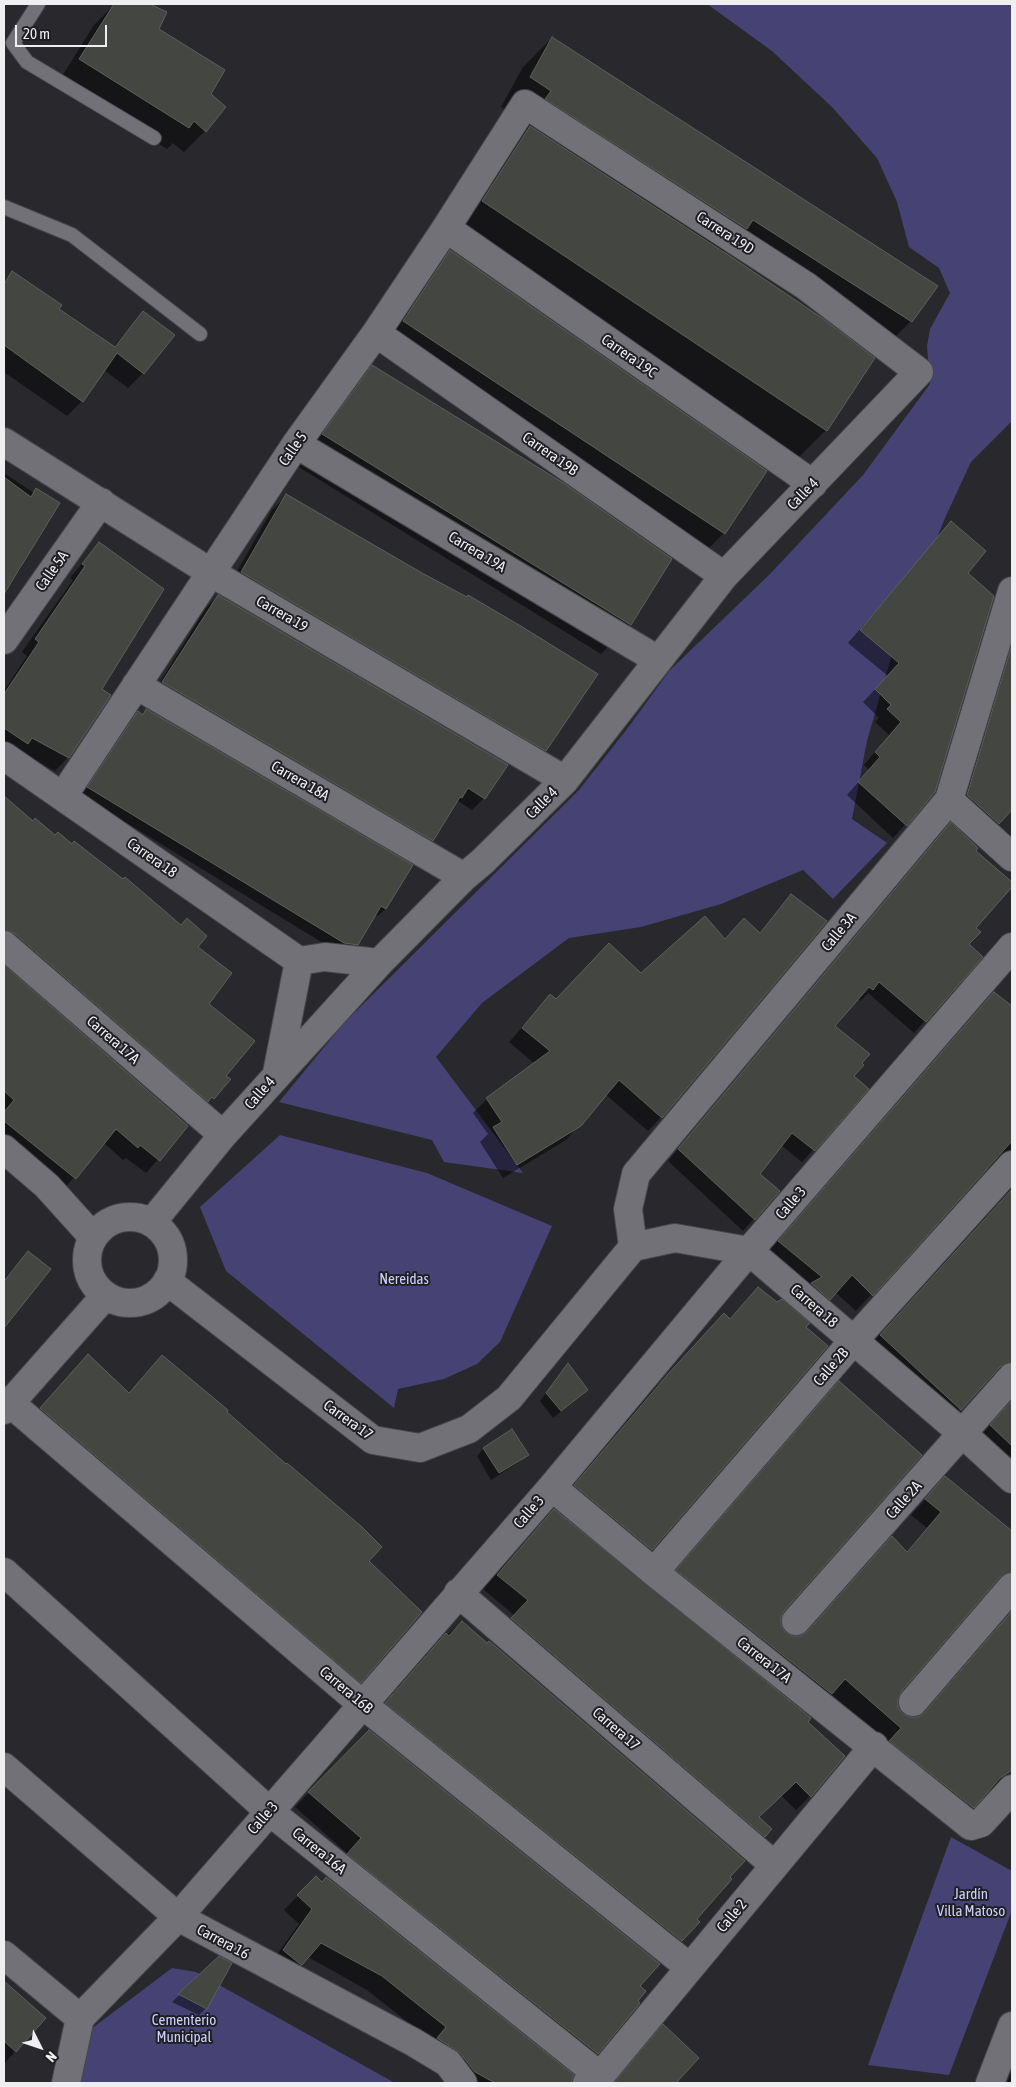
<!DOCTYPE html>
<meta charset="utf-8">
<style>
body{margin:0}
#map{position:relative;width:1016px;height:2087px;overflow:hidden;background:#28282d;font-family:"Asap Condensed",sans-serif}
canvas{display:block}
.frame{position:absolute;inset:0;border:5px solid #efeff2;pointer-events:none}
.north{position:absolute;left:15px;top:2022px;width:50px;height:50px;-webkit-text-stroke:4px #1e1e23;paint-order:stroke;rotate:131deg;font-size:14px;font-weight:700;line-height:20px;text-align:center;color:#efeff2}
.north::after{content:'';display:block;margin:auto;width:18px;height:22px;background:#efeff2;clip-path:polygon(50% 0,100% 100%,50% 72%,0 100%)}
.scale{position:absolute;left:15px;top:25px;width:92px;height:22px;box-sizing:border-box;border:2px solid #efeff2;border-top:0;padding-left:6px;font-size:15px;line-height:18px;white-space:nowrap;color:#efeff2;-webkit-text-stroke:4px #1e1e23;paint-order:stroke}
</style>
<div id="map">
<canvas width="1016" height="2087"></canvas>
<div class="frame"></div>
<div class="north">N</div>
<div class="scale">20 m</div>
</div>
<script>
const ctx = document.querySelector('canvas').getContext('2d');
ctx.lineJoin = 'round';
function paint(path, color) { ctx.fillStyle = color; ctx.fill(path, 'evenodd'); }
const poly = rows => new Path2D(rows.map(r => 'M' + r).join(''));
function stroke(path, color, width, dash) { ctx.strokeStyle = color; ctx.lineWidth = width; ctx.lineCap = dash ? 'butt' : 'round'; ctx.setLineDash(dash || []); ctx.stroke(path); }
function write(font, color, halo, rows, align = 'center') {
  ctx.font = font + ' "Asap Condensed",sans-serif'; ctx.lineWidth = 4; ctx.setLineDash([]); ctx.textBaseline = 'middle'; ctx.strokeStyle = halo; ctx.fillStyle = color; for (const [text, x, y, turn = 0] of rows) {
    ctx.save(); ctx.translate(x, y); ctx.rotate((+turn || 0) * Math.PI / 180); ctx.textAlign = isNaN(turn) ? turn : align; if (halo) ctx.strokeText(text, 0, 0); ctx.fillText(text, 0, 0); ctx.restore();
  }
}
paint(poly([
 [707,4,1012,4,1012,421,971,462,945,518,896,640,867,741,852,819,887,843,833,899,803,870,721,904,641,927,569,938,482,1003,436,1057,523,1173,444,1162,432,1140,279,1102,343,1024,579,790,627,729,670,670,770,574,863,475,930,384,927,346,930,329,950,293,939,268,909,247,897,202,877,158,832,107,772,51],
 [280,1135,427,1173,552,1226,500,1342,477,1364,444,1379,398,1389,394,1408,226,1271,200,1207],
 [951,1837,1012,1871,1012,1910,949,2075,868,2065],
 [172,1968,196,1972,395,2083,77,2083,91,2029]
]), '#464274');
paint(poly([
 [115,4,126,10,132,4,147,4,166,13,157,29,209,94,205,131,184,152,173,143,167,149,59,81,94,25],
 [552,38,911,321,882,350,725,250,723,252,826,430,797,459,453,231,501,157,524,133,517,128,522,120,501,107,523,67],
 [450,252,724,533,695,562,375,351,421,281],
 [13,273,57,309,113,347,144,312,143,373,128,388,104,370,82,401,67,416,4,372,4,281],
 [372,366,630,624,601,654,294,464,343,396],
 [4,473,34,493,21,564,23,565,4,594],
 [287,496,545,750,531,764,228,587,272,510],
 [951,523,966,573,934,792,893,838,847,795,869,770,864,765,889,735,875,722,879,718,863,702,888,676,848,643],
 [99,543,100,689,68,757,55,771,19,751,4,756,4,691,27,656,22,652,73,580,70,578],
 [218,596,506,765,484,798,472,810,458,801,452,807,432,840,420,852,152,695,206,608],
 [1012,631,1012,808,987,835,956,807],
 [147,711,386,908,378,916,375,914,357,944,349,952,336,951,81,795,130,720,138,713,142,715],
 [4,798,196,947,225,1077,229,1079,200,1112,4,949],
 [951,824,974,851,1012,883,975,928,967,944,981,957,914,1033,868,993,861,1001,858,998,833,1026,853,1076,867,1089,802,1162,781,1145,758,1174,778,1191,743,1231,668,1161],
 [791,895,661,1117,648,1131,605,1094,566,1140,503,1178,480,1142,488,1134,473,1113,487,1099,535,1064,509,1042,550,996,556,1001,641,975,724,940,744,919,759,933],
 [4,967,187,1126,146,1173,126,1158,123,1160,104,1143,62,1191,4,1146],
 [994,993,1012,1008,1012,1485,975,1442,1008,1405,1011,1397,998,1378,990,1378,944,1425,864,1352,1007,1193,1011,1186,999,1166,986,1169,856,1311,835,1292,813,1315,763,1258],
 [28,1252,49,1269,4,1326,4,1279],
 [758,1288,651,1549,637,1564,560,1500,653,1390,710,1330,729,1319],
 [162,1356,225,1412,367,1561,391,1582,360,1682,346,1696,27,1424,74,1370,128,1393],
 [568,1365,587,1390,553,1418,540,1401],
 [839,1383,779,1618,780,1626,784,1633,793,1638,802,1637,906,1552,927,1528,911,1515,945,1478,1012,1533,1012,1556,900,1691,896,1699,897,1707,902,1714,910,1719,920,1717,1012,1612,1012,1769,958,1822,887,1744,831,1694,816,1708,663,1585],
 [484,1448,527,1455,519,1462,491,1480,477,1456],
 [554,1510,810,1796,796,1810,781,1795,758,1818,765,1836,750,1850,498,1633,514,1615,483,1589],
 [462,1622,699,1922,666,1955,371,1718,431,1649],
 [369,1731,639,1986,637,2001,639,2003,582,2068,334,1869,348,1854,295,1807],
 [316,1878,570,2081,568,2083,458,2083,433,2042,367,1990,308,1957,287,1979,270,1964,299,1924,284,1910],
 [219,1958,206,2008,199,2015,172,2002],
 [4,1982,45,2018,4,2064],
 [663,2026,697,2058,674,2083,621,2083,654,2048,633,2059],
 [1012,2070,1012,2083,1007,2083]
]), '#0007');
const building = poly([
 [114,4,150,4,167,12,159,29,225,70,211,94,226,107,206,132,194,121,189,128,79,59,114,4],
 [552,37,938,286,912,322,753,220,747,229,545,99,551,91,530,77,552,37],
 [530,126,730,256,825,320,875,358,827,431,482,201,530,126],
 [450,250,767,471,725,534,403,321,450,250],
 [12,271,62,305,59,309,115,347,143,311,175,335,144,374,117,353,83,402,4,345,4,284,12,271],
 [372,365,565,484,672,559,631,625,322,434,372,365],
 [4,477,31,497,36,488,60,503,4,594,4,477],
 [286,494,422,573,467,597,468,595,524,628,598,674,546,751,241,572,286,494],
 [951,521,986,551,968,573,994,596,935,792,907,826,858,782,880,757,875,752,901,722,887,709,891,705,875,689,899,663,860,630,951,521],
 [99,542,164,589,102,689,111,695,69,758,32,738,28,744,4,728,4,694,39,642,35,639,85,566,82,564,99,542],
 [218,595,508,765,485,799,468,788,462,798,460,797,433,841,162,682,218,595],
 [1012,644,1012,810,999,824,967,795,1012,644],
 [146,709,413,865,386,909,381,906,358,945,344,943,339,940,87,787,138,711,143,715,146,709],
 [4,796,33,821,35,818,55,835,58,832,72,844,74,841,123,879,125,877,181,925,187,918,207,936,198,947,232,973,209,1004,255,1041,226,1076,231,1079,214,1099,212,1097,208,1102,14,933,4,930,4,796],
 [951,822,978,848,976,851,1012,882,1012,887,976,928,981,932,969,944,983,957,926,1022,879,982,873,990,869,987,835,1026,870,1054,862,1063,864,1065,854,1076,869,1089,815,1151,792,1133,760,1174,780,1191,755,1220,678,1149,951,822],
 [791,894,827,921,662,1118,619,1080,581,1126,517,1165,493,1127,502,1122,486,1098,550,1051,522,1028,550,994,556,999,609,943,641,973,705,916,725,939,744,918,760,933,791,894],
 [4,965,188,1126,160,1161,140,1145,138,1148,116,1129,76,1179,4,1121,4,1112,14,1100,4,1091,4,965],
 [994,992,1012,1006,1012,1141,873,1296,852,1275,830,1300,811,1283,822,1277,778,1241,994,992],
 [1012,1189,1012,1362,1000,1367,961,1410,880,1335,1012,1189],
 [28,1251,51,1269,4,1328,4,1281,28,1251],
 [758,1287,777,1302,782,1299,810,1323,806,1327,828,1346,652,1550,574,1485,668,1374,724,1313,730,1319,758,1287],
 [88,1354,129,1393,162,1355,228,1410,227,1412,286,1464,287,1463,362,1527,382,1547,369,1561,422,1612,361,1683,40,1408,88,1354],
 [568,1363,588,1390,561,1411,546,1393,568,1363],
 [839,1381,922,1455,784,1611,781,1617,781,1625,785,1632,792,1636,800,1636,807,1632,892,1536,907,1552,941,1512,925,1499,945,1476,1012,1531,1012,1572,1000,1577,901,1692,898,1700,898,1708,903,1714,910,1717,918,1717,924,1713,1012,1611,1012,1770,1000,1778,974,1808,889,1741,901,1728,845,1679,832,1694,676,1570,839,1381],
 [1012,1400,1012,1446,990,1425,1012,1400],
 [512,1429,529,1455,499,1473,483,1448,512,1429],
 [554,1509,811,1718,808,1722,845,1756,811,1797,796,1782,759,1817,772,1829,765,1837,511,1618,528,1600,497,1575,554,1509],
 [462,1621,487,1643,489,1641,745,1861,730,1877,732,1879,697,1919,700,1922,682,1941,385,1703,446,1633,449,1636,462,1621],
 [369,1730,660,1964,640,1986,646,1991,638,2001,640,2003,598,2054,347,1854,361,1838,308,1792,369,1730],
 [316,1876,322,1882,326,1877,574,2075,571,2083,495,2083,475,2072,460,2053,437,2038,446,2027,382,1976,321,1943,302,1965,300,1964,283,1950,312,1909,297,1895,316,1876],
 [219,1956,232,1963,207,2009,178,1994,219,1956],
 [4,1981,46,2018,16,2052,4,2041,4,1981],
 [663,2024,699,2058,676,2083,614,2083,663,2024]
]);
paint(building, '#434641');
stroke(building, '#5d605a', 1);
const service = poly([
 [38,4,13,43,27,62,154,138],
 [4,207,72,235,200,334]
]);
const minor = poly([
 [446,228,813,484],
 [376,333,724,576],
 [4,442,210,572,565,780],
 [296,444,658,660],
 [4,640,101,502],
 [136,685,464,877],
 [4,756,299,961,325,957,379,963],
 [63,796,296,444,376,333,446,228,525,104,806,286,919,372,724,576,565,780,483,861,464,877,379,963,223,1135,152,1222],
 [949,800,1012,857],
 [4,945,223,1135],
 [277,1073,299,961],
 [4,1149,47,1186,93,1237],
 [633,1247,628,1209,636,1174,949,800,1012,591],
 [633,1247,675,1238,749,1251,963,1434,1012,1479],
 [167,1281,373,1440,420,1448,469,1429,509,1398,633,1247],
 [10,1403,362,1704,689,1967],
 [552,1487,654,1572,971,1826,981,1823,1012,1789],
 [4,1572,269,1811,600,2076],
 [654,1572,854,1340,1012,1165],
 [458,1593,774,1865],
 [796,1621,1012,1377],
 [913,1702,1012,1587],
 [4,1767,178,1917,413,2042,448,2063,463,2083],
 [4,1955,80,2018],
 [66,2083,80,2018,178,1917,552,1487,749,1251,1012,947],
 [587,2083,600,2076,874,1746],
 [990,2083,1012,2026]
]);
const secondary = poly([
 '87 1260a43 43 0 1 1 86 0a43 43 0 1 1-86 0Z',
 [4,1410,105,1296]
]);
stroke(service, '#46464a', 16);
stroke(minor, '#46464a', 30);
stroke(secondary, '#46464a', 30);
stroke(service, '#717177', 14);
stroke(minor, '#717177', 28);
stroke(secondary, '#717177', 28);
write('15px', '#efeff2', '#1e1e23', [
 ["Carrera 19D",725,233,33],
 ["Carrera 19C",629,356,35],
 ["Calle 5",293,449,-55],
 ["Carrera 19B",550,454,35],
 ["Calle 4",803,494,-46],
 ["Carrera 19A",477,552,31],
 ["Calle 5A",52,571,-55],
 ["Carrera 19",282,614,30],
 ["Carrera 18A",300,781,30],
 ["Calle 4",542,803,-45],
 ["Carrera 18",152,858,35],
 ["Calle 3A",839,932,-50],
 ["Carrera 17A",113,1040,41],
 ["Calle 4",260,1093,-49],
 ["Calle 3",791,1203,-49],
 ["Carrera 18",814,1306,41],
 ["Calle 2B",831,1367,-49],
 ["Carrera 17",348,1420,36],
 ["Calle 2A",904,1500,-48],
 ["Calle 3",529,1512,-49],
 ["Carrera 17A",764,1660,38],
 ["Carrera 16B",346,1690,40],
 ["Carrera 17",616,1729,41],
 ["Calle 3",263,1818,-49],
 ["Carrera 16A",319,1851,39],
 ["Calle 2",732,1916,-50],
 ["Carrera 16",223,1942,28]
]);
write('15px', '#d0cffd', '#1e1e23', [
 ["Nereidas",404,1279],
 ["Jardín",971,1894],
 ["Villa Matoso",971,1911],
 ["Cementerio",184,2020],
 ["Municipal",184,2037]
]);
</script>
